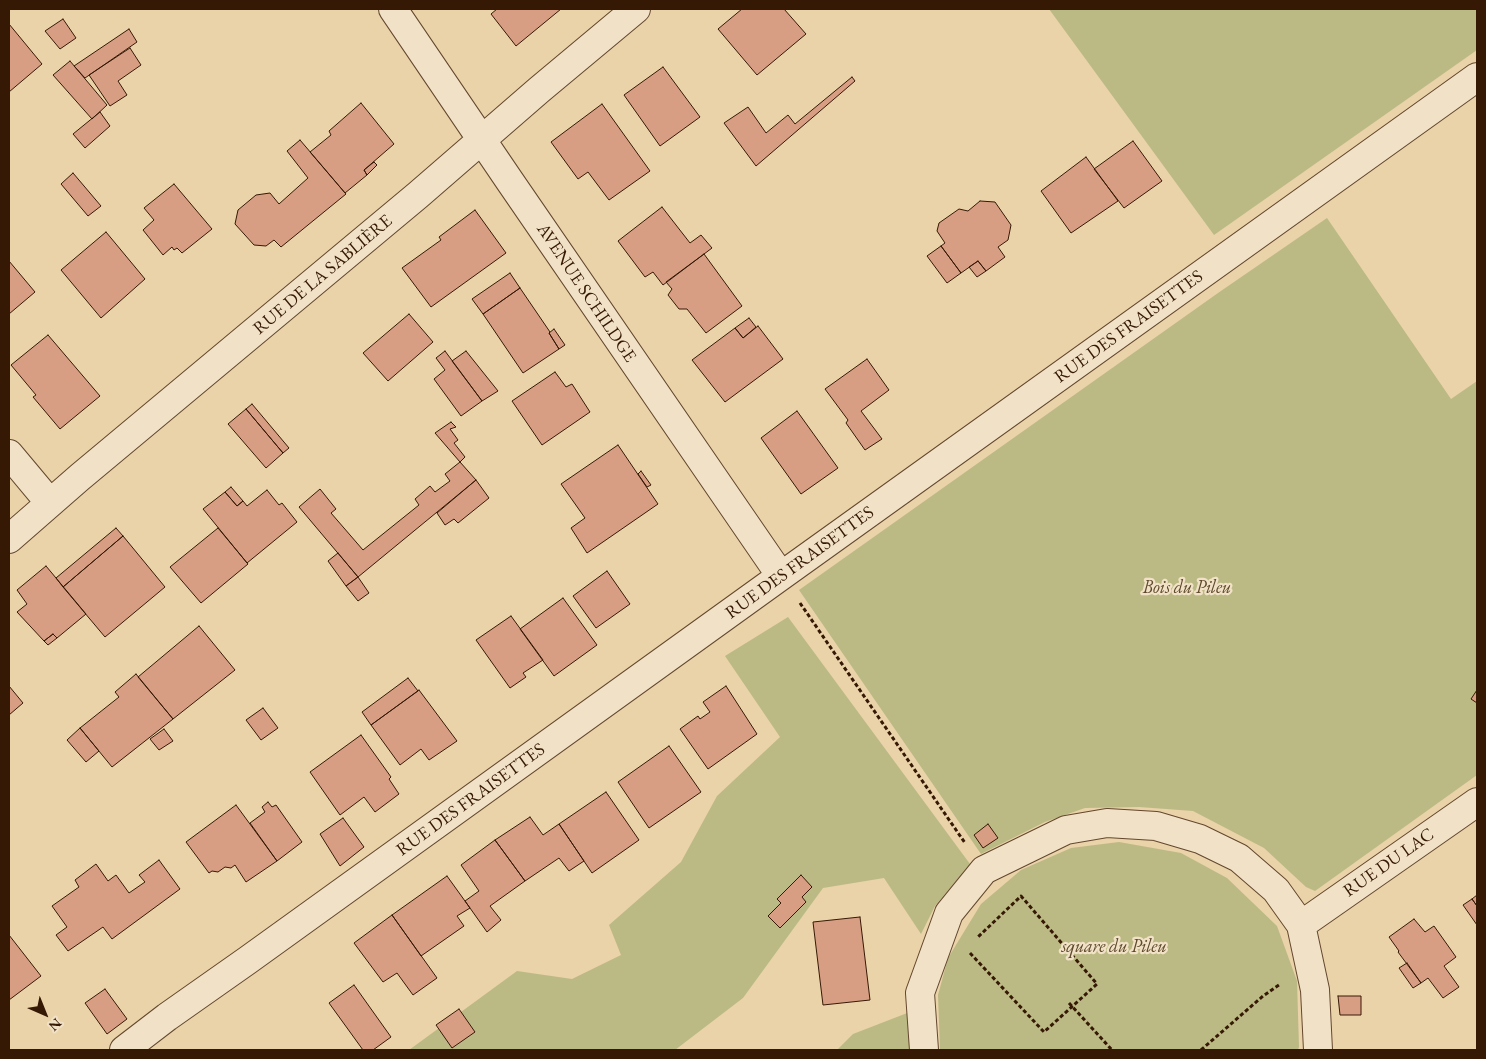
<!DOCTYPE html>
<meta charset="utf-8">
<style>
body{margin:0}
#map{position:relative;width:1486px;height:1059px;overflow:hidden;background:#ead2a9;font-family:"EB Garamond",serif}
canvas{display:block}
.frame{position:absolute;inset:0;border:10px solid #361905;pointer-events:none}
.north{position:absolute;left:20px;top:989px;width:50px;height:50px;-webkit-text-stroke:4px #f1e2c7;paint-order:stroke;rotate:136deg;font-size:14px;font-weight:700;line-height:20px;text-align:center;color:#361905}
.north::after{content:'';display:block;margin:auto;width:18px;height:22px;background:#361905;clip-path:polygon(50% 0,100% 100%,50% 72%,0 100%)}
</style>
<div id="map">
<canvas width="1486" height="1059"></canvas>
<div class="frame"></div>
<div class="north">N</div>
</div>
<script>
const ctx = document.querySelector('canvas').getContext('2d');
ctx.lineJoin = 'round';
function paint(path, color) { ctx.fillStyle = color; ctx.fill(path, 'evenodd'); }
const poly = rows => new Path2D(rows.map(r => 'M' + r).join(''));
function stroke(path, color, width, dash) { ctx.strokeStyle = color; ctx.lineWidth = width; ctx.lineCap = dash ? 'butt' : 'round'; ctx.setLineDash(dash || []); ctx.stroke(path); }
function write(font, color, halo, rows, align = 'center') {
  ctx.font = font + ' "EB Garamond",serif'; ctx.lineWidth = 4.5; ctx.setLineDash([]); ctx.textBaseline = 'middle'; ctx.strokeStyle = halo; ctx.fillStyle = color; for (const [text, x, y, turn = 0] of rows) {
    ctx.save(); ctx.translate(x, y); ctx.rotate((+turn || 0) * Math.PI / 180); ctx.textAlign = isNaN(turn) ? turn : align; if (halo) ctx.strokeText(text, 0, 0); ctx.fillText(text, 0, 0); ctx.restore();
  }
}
paint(poly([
 [1049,9,1477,9,1477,50,1214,235],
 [1327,218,1451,399,1477,381,1477,775,1315,891,1306,887,1264,848,1193,811,1139,807,1085,808,1045,822,981,854,799,590,1218,293],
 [788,617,970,864,935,906,921,934,884,878,823,888,743,998,675,1050,409,1050,517,971,572,979,621,955,609,925,681,862,717,796,780,737,725,656],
 [1119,842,1181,853,1227,878,1277,926,1297,981,1299,1047,1298,1050,940,1050,938,995,948,958,981,904,1021,870,1071,848],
 [915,1010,918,1050,837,1050,853,1034]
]), '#bcba84');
const building = poly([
 [497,9,561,9,516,46,491,14,497,9],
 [742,9,784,9,806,34,757,75,718,29,742,9],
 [63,19,76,38,60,49,45,31,63,19],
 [9,24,42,64,9,92,9,24],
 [129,29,137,42,85,78,74,66,129,29],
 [130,48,141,65,118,81,127,95,110,106,89,75,130,48],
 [70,61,107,105,92,119,53,75,70,61],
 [663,67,700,117,660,146,624,95,663,67],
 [852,77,855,81,756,166,724,123,748,107,766,133,788,115,795,124,852,77],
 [361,103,394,144,364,170,367,175,345,193,310,152,331,135,329,131,361,103],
 [602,104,650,171,609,200,588,172,578,179,551,142,602,104],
 [100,112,110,126,85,148,73,134,100,112],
 [300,140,346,194,281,247,274,240,266,246,254,245,235,224,238,210,256,195,270,193,279,204,308,178,287,151,300,140],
 [1133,141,1162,181,1124,208,1094,169,1133,141],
 [1086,157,1118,201,1071,233,1041,191,1086,157],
 [374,162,377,165,367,175,364,170,374,162],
 [73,173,101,206,88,216,61,184,73,173],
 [174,184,212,229,182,253,177,248,174,250,172,247,163,255,143,230,154,220,144,208,174,184],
 [980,201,995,202,1011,225,1008,240,998,247,1005,257,986,271,978,261,961,273,941,246,945,243,937,231,939,223,959,209,968,211,980,201],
 [662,207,690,243,701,235,712,248,663,285,653,272,645,277,618,241,662,207],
 [475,210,506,253,431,307,402,268,441,240,439,237,475,210],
 [106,232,145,279,101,318,61,270,106,232],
 [941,246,961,273,947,283,927,256,941,246],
 [704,254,742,306,706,333,687,309,679,309,668,295,672,289,666,282,704,254],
 [9,261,35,292,9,314,9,261],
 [978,261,986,271,977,277,969,267,978,261],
 [510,273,520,288,483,314,472,299,510,273],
 [520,288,550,332,549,333,559,349,523,373,483,314,520,288],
 [409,314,433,342,388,381,363,353,409,314],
 [749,318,756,327,743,338,735,328,749,318],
 [758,326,783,359,725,402,692,360,735,328,743,338,758,326],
 [554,329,565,345,559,349,549,333,554,329],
 [48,335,100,396,60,429,33,397,36,395,11,365,48,335],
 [445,351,482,401,461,416,434,379,445,370,436,358,445,351],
 [466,351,498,391,482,401,452,361,466,351],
 [867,359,889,390,861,411,882,439,865,450,846,423,848,420,825,389,867,359],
 [555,372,566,387,572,384,590,412,542,445,512,401,555,372],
 [252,404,289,448,283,453,246,409,252,404],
 [246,409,283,453,266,468,228,424,246,409],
 [797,411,838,468,801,494,761,438,797,411],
 [451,422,456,427,450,429,458,440,454,443,465,457,460,462,435,433,451,422],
 [618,445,658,504,587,553,571,528,585,518,561,484,618,445],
 [460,462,476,480,358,577,299,507,320,489,336,509,331,513,363,550,419,505,415,499,430,486,435,492,450,481,445,474,460,462],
 [641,471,651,485,647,487,638,474,641,471],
 [476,480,489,498,458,523,454,519,445,525,437,513,476,480],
 [231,487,243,501,237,506,225,492,231,487],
 [267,490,279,505,282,503,297,522,247,563,203,509,225,492,237,506,243,501,247,506,267,490],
 [116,528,123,536,63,587,56,578,116,528],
 [218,528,248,564,201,603,170,567,218,528],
 [123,536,165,587,105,637,63,587,123,536],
 [338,553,358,577,346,586,328,561,338,553],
 [46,566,86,614,57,638,53,634,44,641,17,612,27,604,17,590,46,566],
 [607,571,630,604,596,628,573,596,607,571],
 [358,577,369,593,358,601,346,586,358,577],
 [563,598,597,645,554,676,520,629,563,598],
 [511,616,543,660,523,673,526,677,510,688,476,640,511,616],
 [199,626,235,670,173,719,138,677,199,626],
 [53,634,57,638,48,645,44,641,53,634],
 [136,674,173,719,112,767,80,728,119,697,115,692,136,674],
 [408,678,418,691,371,725,362,712,408,678],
 [9,686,23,703,9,715,9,686],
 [726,686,757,734,708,769,680,729,698,716,700,719,710,712,703,702,726,686],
 [419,690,457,741,429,760,421,749,400,765,371,725,419,690],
 [1477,690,1477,703,1471,699,1477,690],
 [263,708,278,728,261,740,246,720,263,708],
 [80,728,99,751,86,762,67,740,80,728],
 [164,729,173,741,159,750,150,739,164,729],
 [361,735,391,777,389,779,399,794,375,812,364,797,340,815,310,772,361,735],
 [669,746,701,792,649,828,618,782,669,746],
 [606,792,639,840,592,873,559,824,606,792],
 [268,802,272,807,276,805,302,842,277,861,250,823,265,812,262,807,268,802],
 [236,805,277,861,246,882,235,865,231,868,225,867,218,872,212,871,209,873,186,842,236,805],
 [530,817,543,835,559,824,584,861,569,871,559,858,525,881,495,840,530,817],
 [343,818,364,847,340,866,320,834,343,818],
 [988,824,998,838,983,848,974,835,988,824],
 [495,840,525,881,490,906,501,920,487,932,465,901,479,891,461,865,495,840],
 [159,860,180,889,112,939,103,927,68,951,56,935,67,927,52,906,79,887,75,880,96,864,108,881,116,875,129,893,145,882,139,875,159,860],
 [801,875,812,887,802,897,806,902,780,928,768,916,781,903,777,899,801,875],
 [447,876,470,908,457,916,464,926,421,956,392,915,447,876],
 [1477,895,1477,906,1472,899,1477,895],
 [1472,899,1477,906,1477,925,1463,905,1472,899],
 [392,915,437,978,413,995,397,973,383,982,354,943,392,915],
 [860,917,870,1000,823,1005,813,922,860,917],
 [1414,919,1425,932,1434,926,1456,957,1444,966,1459,987,1443,998,1428,978,1421,983,1398,952,1399,951,1389,937,1414,919],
 [9,935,41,976,9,1000,9,935],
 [1407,963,1421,983,1413,988,1399,968,1407,963],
 [354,985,391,1037,373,1050,363,1050,329,1003,354,985],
 [105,989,127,1019,107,1034,85,1003,105,989],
 [1338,996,1361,996,1361,1015,1340,1015,1338,996],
 [459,1009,475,1032,452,1048,436,1025,459,1009]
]);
paint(building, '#d89e84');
stroke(building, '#361905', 1);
const street = poly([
 [393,9,509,180,781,576],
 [9,454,50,503],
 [9,539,80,477,418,195,539,90,636,9],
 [1301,925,1477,802],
 [124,1050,167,1017,248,960,781,576,1477,77],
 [924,1050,920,993,949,913,984,870,1066,830,1107,823,1156,826,1200,839,1239,858,1276,890,1301,925,1315,990,1318,1050]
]);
stroke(street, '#63472e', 30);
stroke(poly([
 [800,603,965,843],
 [970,953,1044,1032,1097,984,1021,896,978,937],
 [1069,1003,1112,1050],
 [1201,1050,1263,996,1279,985]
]), '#361905', 3, [4, 2.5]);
stroke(street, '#f1e2c7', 28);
write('18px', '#361905', '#f1e2c7', [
 ["RUE DE LA SABLIÈRE",323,275,-40],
 ["AVENUE SCHILDGE",586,293,56],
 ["RUE DES FRAISETTES",1129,327,-36],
 ["RUE DES FRAISETTES",800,563,-36],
 ["RUE DES FRAISETTES",471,800,-36],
 ["RUE DU LAC",1389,863,-35]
]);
write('italic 18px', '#5e492b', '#f1e2c7', [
 ["Bois du Pileu",1187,588],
 ["square du Pileu",1114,947]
]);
</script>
